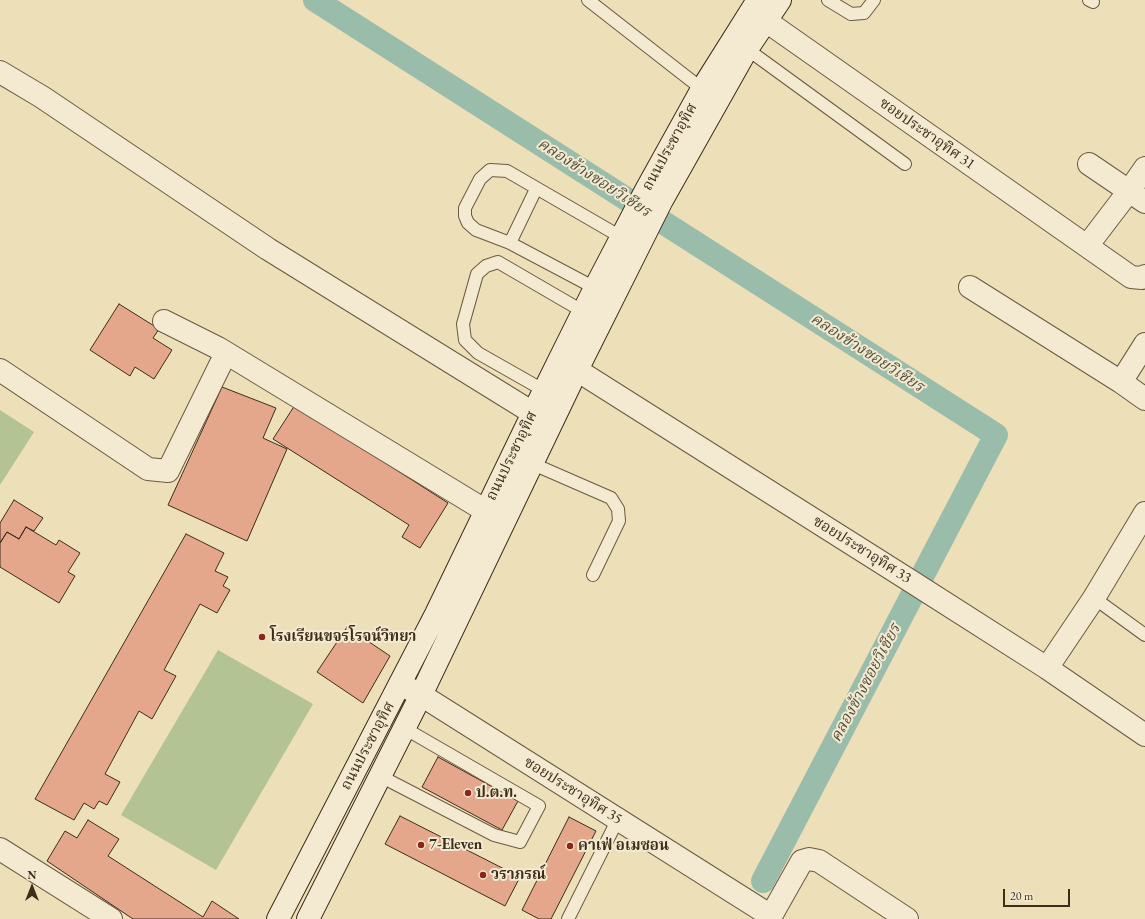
<!DOCTYPE html>
<meta charset="utf-8">
<style>
body{margin:0}
#map{position:relative;width:1145px;height:919px;overflow:hidden;background:#eddfb8;font-family:"EB Garamond",serif}
canvas{display:block}
.north{position:absolute;left:12px;top:867px;width:40px;height:40px;-webkit-text-stroke:3px #f3ead1;paint-order:stroke;rotate:0deg;font-size:11px;font-weight:700;line-height:16px;text-align:center;color:#3e2d1a}
.north::after{content:'';display:block;margin:auto;width:14px;height:18px;background:#3e2d1a;clip-path:polygon(50% 0,100% 100%,50% 72%,0 100%)}
.scale{position:absolute;left:1003px;top:889px;width:67px;height:18px;box-sizing:border-box;border:2px solid #3e2d1a;border-top:0;padding-left:5px;font-size:12px;line-height:14px;white-space:nowrap;color:#3e2d1a;-webkit-text-stroke:3px #f3ead1;paint-order:stroke}
</style>
<div id="map">
<canvas width="1145" height="919"></canvas>
<div class="north">N</div>
<div class="scale">20 m</div>
</div>
<script>
const ctx = document.querySelector('canvas').getContext('2d');
ctx.lineJoin = 'round';
function paint(path, color) { ctx.fillStyle = color; ctx.fill(path, 'evenodd'); }
const poly = rows => new Path2D(rows.map(r => 'M' + r).join(''));
function stroke(path, color, width, dash) { ctx.strokeStyle = color; ctx.lineWidth = width; ctx.lineCap = dash ? 'butt' : 'round'; ctx.setLineDash(dash || []); ctx.stroke(path); }
function write(font, color, halo, rows, align = 'center') {
  ctx.font = font + ' "EB Garamond","Noto Serif Thai",serif'; ctx.lineWidth = 4; ctx.setLineDash([]); ctx.textBaseline = 'middle'; ctx.strokeStyle = halo; ctx.fillStyle = color; for (const [text, x, y, turn = 0] of rows) {
    ctx.save(); ctx.translate(x, y); ctx.rotate((+turn || 0) * Math.PI / 180); ctx.textAlign = isNaN(turn) ? turn : align; if (halo) ctx.strokeText(text, 0, 0); ctx.fillText(text, 0, 0); ctx.restore();
  }
}
paint(poly([
 [0,410,34,432,0,485],
 [218,650,313,704,216,870,121,815]
]), '#b3c393');
stroke(poly([
 [315,0,996,435,763,881]
]), '#9abdab', 24);
const building = poly([
 [119,304,159,329,153,338,172,350,154,379,135,367,130,376,90,350,119,304],
 [222,387,276,408,263,438,287,449,247,541,168,505,222,387],
 [295,405,448,503,420,548,402,537,409,525,273,439,295,405],
 [14,500,43,518,34,531,26,527,19,539,7,532,0,543,0,523,14,500],
 [26,527,56,545,59,540,80,553,68,572,75,576,59,603,0,567,0,543,7,532,19,539,26,527],
 [186,534,224,553,215,571,228,577,223,586,230,590,217,613,200,604,164,670,176,676,152,719,139,711,105,774,120,782,107,805,99,801,94,809,84,803,74,820,35,799,186,534],
 [347,627,390,656,363,703,317,672,347,627],
 [438,757,518,801,502,830,422,787,438,757],
 [400,816,520,877,505,906,385,844,400,816],
 [569,817,596,831,551,919,539,919,522,910,569,817],
 [88,820,119,839,108,856,203,917,212,901,239,919,133,919,47,861,65,831,77,838,88,820]
]);
paint(building, '#e4a78c');
stroke(building, '#3e2d1a', 1);
const lane = poly([
 [588,0,702,89],
 [828,0,851,14,864,13,874,0],
 [1089,0,1093,2],
 [747,49,905,164],
 [510,243,536,189],
 [595,288,510,243,476,230,468,223,465,216,465,208,480,179,490,170,507,171,621,237],
 [545,391,478,353,465,340,463,324,477,274,486,266,498,262,584,312],
 [533,464,611,498,618,509,619,521,593,575],
 [1094,598,1145,635],
 [380,776,494,835,520,842,539,806,404,728],
 [568,919,618,819]
]);
const street = poly([
 [766,21,1131,277,1142,278,1145,276],
 [0,72,42,97,268,249,533,413],
 [1089,164,1145,202],
 [1087,246,1129,191,1145,168],
 [970,287,1121,382,1145,399],
 [164,321,218,348,486,511],
 [561,360,909,580,1047,668,1145,735],
 [0,370,148,469,168,471,226,353],
 [1121,382,1145,344],
 [1047,668,1094,598,1145,513],
 [400,684,421,695,771,916,802,861,809,859,819,861,907,919],
 [0,849,111,919]
]);
const secondary = poly([
 [278,919,436,614,533,413,595,288,646,190,702,89,758,0],
 [308,919,421,695,577,370,662,200,747,49,780,0]
]);
stroke(lane, '#6a5a42', 14);
stroke(street, '#6a5a42', 24);
stroke(secondary, '#3e2d1a', 24);
stroke(lane, '#f3ead1', 12);
stroke(street, '#f3ead1', 22);
stroke(secondary, '#f3ead1', 22);
for (const [x, y, r, color] of [
 [262,637,4,"#8f2418"],
 [468,793,4,"#8f2418"],
 [421,845,4,"#8f2418"],
 [570,846,4,"#8f2418"],
 [483,875,4,"#8f2418"]
]) { const dot = new Path2D(); dot.arc(x, y, r, 0, 2 * Math.PI); ctx.fillStyle = color; ctx.fill(dot); stroke(dot, '#f3ead1', 1.5); }
write('15px', '#3e2d1a', '#f3ead1', [
 ["ซอยประชาอุทิศ 31",927,134,35],
 ["ถนนประชาอุทิศ",670,147,-61],
 ["ถนนประชาอุทิศ",512,456,-64],
 ["ซอยประชาอุทิศ 33",862,550,32],
 ["ถนนประชาอุทิศ",368,746,-62],
 ["ซอยประชาอุทิศ 35",573,791,32]
]);
write('bold 15px', '#3e2d1a', '#f3ead1', [
 ["โรงเรียนขจรโรจน์วิทยา",270,637],
 ["ป.ต.ท.",476,793],
 ["7-Eleven",429,845],
 ["คาเฟ่ อเมซอน",578,846],
 ["วราภรณ์",491,875]
], 'left');
write('italic 16px', '#55513e', '#f3ead1', [
 ["คลองข้างซอยวิเชียร",594,178,33],
 ["คลองข้างซอยวิเชียร",867,353,33],
 ["คลองข้างซอยวิเชียร",866,683,-62]
]);
</script>
